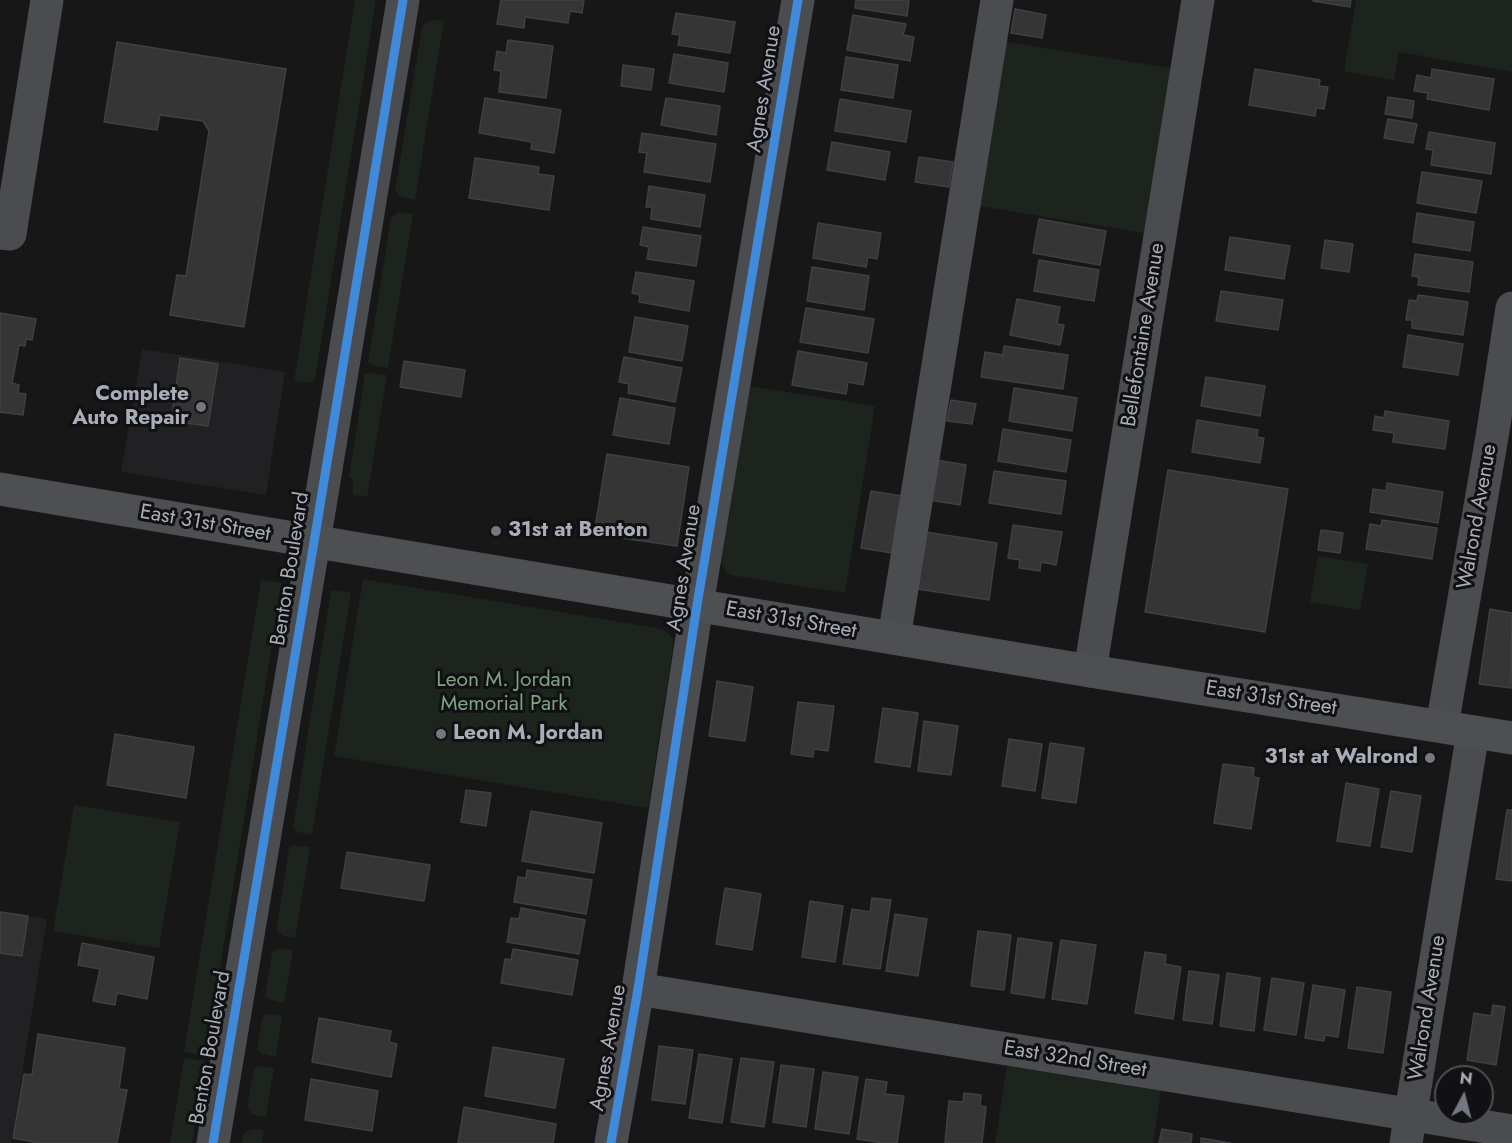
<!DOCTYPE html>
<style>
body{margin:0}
#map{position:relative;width:1512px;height:1143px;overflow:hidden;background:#171717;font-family:Jost,sans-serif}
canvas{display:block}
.north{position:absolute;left:1434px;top:1065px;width:60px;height:60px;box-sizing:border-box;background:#111113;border:2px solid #4d4f55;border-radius:50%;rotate:7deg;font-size:16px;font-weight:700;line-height:24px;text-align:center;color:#a8adb8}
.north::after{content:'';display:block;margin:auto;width:21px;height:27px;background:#757880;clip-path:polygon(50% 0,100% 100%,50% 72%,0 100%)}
</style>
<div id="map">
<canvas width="1512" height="1143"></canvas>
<div class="north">N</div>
</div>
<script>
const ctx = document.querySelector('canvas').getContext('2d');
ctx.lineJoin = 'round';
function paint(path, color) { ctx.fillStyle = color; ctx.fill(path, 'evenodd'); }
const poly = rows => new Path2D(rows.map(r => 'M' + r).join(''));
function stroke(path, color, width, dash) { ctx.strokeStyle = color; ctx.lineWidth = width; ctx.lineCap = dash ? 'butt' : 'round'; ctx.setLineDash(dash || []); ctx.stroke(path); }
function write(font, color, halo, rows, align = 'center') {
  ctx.font = font + ' Jost,sans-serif'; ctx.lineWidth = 6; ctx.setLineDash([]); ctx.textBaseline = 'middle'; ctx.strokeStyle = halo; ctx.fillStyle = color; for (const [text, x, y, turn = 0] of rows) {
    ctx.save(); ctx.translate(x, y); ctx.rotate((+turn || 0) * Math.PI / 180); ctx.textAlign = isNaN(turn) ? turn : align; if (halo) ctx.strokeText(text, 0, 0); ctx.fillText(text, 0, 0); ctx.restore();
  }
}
paint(poly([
 [142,349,285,372,266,495,121,472],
 [0,913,47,919,11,1143,0,1143]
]), '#212123');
paint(poly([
 [355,0,376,0,315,380,308,383,294,381],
 [1356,0,1512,0,1512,72,1399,52,1394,80,1344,71],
 [434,20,444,21,415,200,399,196,395,190,422,27,425,23],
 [999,41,1171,68,1144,233,973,205],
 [398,212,413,214,388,368,376,366,368,362,391,218],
 [372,373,387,375,367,497,353,495,353,479,349,477,365,374],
 [748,386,875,406,845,593,730,575,724,569,721,560],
 [1318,556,1368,564,1360,610,1310,602],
 [363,579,662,629,668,633,673,639,673,648,648,808,334,756],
 [261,580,282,583,206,1056,184,1052],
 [331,590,351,593,312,835,298,832,293,827],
 [74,805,180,822,159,948,53,931],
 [293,845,310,847,295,938,283,936,276,931,289,848],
 [279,948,293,950,284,1003,271,1000,265,996,272,952],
 [270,1014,282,1016,276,1057,262,1054,257,1050,262,1018,265,1015],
 [184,1058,205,1061,192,1143,170,1143],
 [258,1066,274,1068,266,1117,255,1115,251,1113,247,1107,254,1069],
 [1007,1066,1161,1090,1153,1143,995,1143],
 [255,1129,264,1130,262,1143,242,1143,243,1135,247,1131]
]), '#1d241e');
const building = poly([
 [501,0,584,0,582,13,570,11,568,23,525,17,524,28,497,24,501,0],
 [856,0,909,0,907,16,855,8,856,0],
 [1313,0,1351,0,1350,7,1313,1,1313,0],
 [1015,9,1046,15,1042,38,1011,33,1015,9],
 [676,13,735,22,730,53,678,45,680,35,672,34,676,13],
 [853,15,906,24,903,35,914,37,910,61,847,50,853,15],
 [508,40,553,46,546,98,499,92,501,71,494,70,497,51,506,53,508,40],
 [117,42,286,69,244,327,170,315,177,275,186,276,209,131,203,121,160,115,157,130,104,122,117,42],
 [674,54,728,63,724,92,669,83,674,54],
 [846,57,898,65,893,98,841,90,846,57],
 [623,65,654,69,651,90,621,86,623,65],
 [1255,69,1320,80,1319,86,1328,87,1324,109,1316,108,1315,116,1249,105,1255,69],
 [1432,69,1494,79,1489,110,1427,99,1428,93,1414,91,1417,75,1431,78,1432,69],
 [1388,97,1414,101,1412,118,1385,114,1388,97],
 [485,98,561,110,554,153,531,149,532,142,479,133,485,98],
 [666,98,720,106,716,135,661,125,666,98],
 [840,99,911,111,906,142,835,131,840,99],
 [1388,119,1417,124,1413,143,1384,138,1388,119],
 [1429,132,1495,143,1491,174,1431,165,1433,150,1426,149,1429,132],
 [642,133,716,144,710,182,644,172,647,153,639,152,642,133],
 [832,142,890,152,885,180,827,170,832,142],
 [919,157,953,162,949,187,915,182,919,157],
 [475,158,539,167,538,174,554,176,549,210,469,198,475,158],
 [1422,172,1482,181,1476,213,1417,203,1422,172],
 [649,186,705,195,700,227,651,219,652,207,646,207,649,186],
 [1417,213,1474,222,1470,251,1413,242,1417,213],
 [1039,219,1106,231,1100,265,1033,253,1039,219],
 [818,223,881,233,877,259,868,257,866,267,813,258,818,223],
 [643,227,701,236,696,266,647,259,649,247,640,245,643,227],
 [1230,237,1290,246,1284,279,1225,270,1230,237],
 [1325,240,1353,244,1349,272,1321,268,1325,240],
 [1415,254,1473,262,1469,292,1418,285,1419,277,1412,276,1415,254],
 [1039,260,1099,270,1094,301,1034,291,1039,260],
 [812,267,869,276,864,310,807,301,812,267],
 [636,272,694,281,689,311,639,302,640,295,632,293,636,272],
 [1221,291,1283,300,1278,330,1216,321,1221,291],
 [1418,295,1468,302,1463,335,1412,328,1412,320,1406,320,1409,300,1417,301,1418,295],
 [1017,299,1060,307,1057,324,1064,325,1060,345,1010,335,1017,299],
 [806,308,874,319,868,353,800,342,806,308],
 [0,313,36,319,32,340,26,339,25,346,19,345,12,383,19,385,18,393,26,394,23,415,0,412,0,313],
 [635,317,688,326,682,361,629,352,635,317],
 [1408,335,1463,344,1458,375,1403,367,1408,335],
 [1004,346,1068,355,1063,389,981,377,985,352,1003,355,1004,346],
 [798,351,867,363,863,385,848,382,846,394,792,385,798,351],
 [624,357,682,368,675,402,628,393,629,384,619,382,624,357],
 [180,358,218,364,208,426,171,421,180,358],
 [404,361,465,370,461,397,400,387,404,361],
 [1206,377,1265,386,1260,416,1201,406,1206,377],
 [1014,388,1077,398,1072,431,1009,421,1014,388],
 [620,398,675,408,669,444,613,435,620,398],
 [951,400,976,404,972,424,947,421,951,400],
 [1385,411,1449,421,1445,449,1393,442,1394,433,1373,430,1375,416,1384,418,1385,411],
 [1197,420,1258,430,1257,437,1264,438,1260,463,1192,452,1197,420],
 [1003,429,1071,440,1066,472,998,461,1003,429],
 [607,454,689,467,677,546,594,534,607,454],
 [936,460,966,465,960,505,930,500,936,460],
 [1168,470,1288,489,1265,632,1145,612,1168,470],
 [994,471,1066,481,1061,514,989,503,994,471],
 [1387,483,1443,492,1438,523,1370,512,1373,489,1386,491,1387,483],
 [871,491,902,496,892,553,861,548,871,491],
 [1382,520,1437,528,1432,559,1366,549,1370,524,1381,526,1382,520],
 [1013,525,1062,532,1056,565,1041,562,1040,571,1019,568,1020,560,1008,558,1013,525],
 [1321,530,1343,533,1340,553,1318,550,1321,530],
 [919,531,997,543,989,600,911,588,919,531],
 [1490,609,1512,613,1511,688,1479,684,1490,609],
 [717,681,753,687,745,741,709,736,717,681],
 [798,702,834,706,828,751,814,749,813,757,791,754,798,702],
 [883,708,918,713,910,767,875,762,883,708],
 [924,721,958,726,951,775,918,771,924,721],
 [115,734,194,747,186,798,107,785,115,734],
 [1009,739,1042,744,1035,791,1002,786,1009,739],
 [1050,743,1084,748,1076,803,1042,798,1050,743],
 [1223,764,1254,768,1253,777,1259,778,1251,829,1214,823,1223,764],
 [1346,783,1379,789,1370,846,1337,841,1346,783],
 [466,790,491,793,486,826,461,822,466,790],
 [1391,791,1421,796,1412,852,1381,847,1391,791],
 [1507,810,1512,810,1512,881,1496,879,1507,810],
 [531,811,602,823,594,873,522,861,531,811],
 [347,852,430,865,424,901,341,888,347,852],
 [527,870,592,880,586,914,514,902,518,877,526,878,527,870],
 [725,888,761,894,752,950,716,944,725,888],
 [872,898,891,900,880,969,843,964,852,909,870,912,872,898],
 [810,901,843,906,835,962,802,957,810,901],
 [521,908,585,920,579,954,507,942,511,918,519,919,521,908],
 [0,912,28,916,22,956,0,953,0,912],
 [895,914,927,919,918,976,886,971,895,914],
 [978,931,1011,935,1004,990,971,986,978,931],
 [1018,938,1052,943,1044,998,1011,993,1018,938],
 [1061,940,1096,945,1087,1004,1052,999,1061,940],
 [82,943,154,957,147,999,117,993,115,1005,93,1001,100,969,78,965,82,943],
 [513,949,578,960,572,995,501,983,505,959,511,960,513,949],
 [1145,952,1166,955,1165,964,1181,967,1173,1019,1135,1013,1145,952],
 [1189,971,1219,975,1212,1024,1183,1020,1189,971],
 [1227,973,1260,978,1254,1031,1220,1026,1227,973],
 [1272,978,1304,983,1296,1035,1264,1030,1272,978],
 [1313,985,1345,990,1338,1037,1325,1035,1324,1041,1305,1038,1313,985],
 [1357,987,1391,992,1383,1053,1348,1048,1357,987],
 [1493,1005,1505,1007,1496,1065,1467,1060,1474,1013,1491,1016,1493,1005],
 [319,1018,391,1031,389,1042,397,1044,391,1077,312,1062,319,1018],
 [38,1034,125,1048,119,1089,127,1090,117,1143,33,1143,34,1142,13,1138,24,1074,32,1075,38,1034],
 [659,1046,693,1050,685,1104,652,1100,659,1046],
 [493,1047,564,1059,555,1108,485,1096,493,1047],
 [699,1054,732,1059,722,1123,689,1118,699,1054],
 [741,1058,774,1062,764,1127,731,1122,741,1058],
 [781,1065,814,1069,806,1127,773,1122,781,1065],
 [823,1072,858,1077,849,1134,815,1129,823,1072],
 [311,1079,378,1091,372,1131,305,1120,311,1079],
 [866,1079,887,1082,885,1094,904,1096,897,1143,884,1143,857,1139,866,1079],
 [964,1093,981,1095,980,1106,986,1107,982,1143,945,1143,949,1101,963,1102,964,1093],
 [464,1107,556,1124,553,1143,458,1143,464,1107],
 [1162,1129,1192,1134,1191,1143,1159,1143,1162,1129],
 [1201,1138,1230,1143,1201,1143,1201,1138]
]);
paint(building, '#353536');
stroke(building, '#3f4043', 1.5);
stroke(poly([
 [0,233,10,234,47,0],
 [894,638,997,0],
 [1090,671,1198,0],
 [1442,726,1492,437,1512,308],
 [638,989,1512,1131],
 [213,1143,314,542,403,0],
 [611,1143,638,989,697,605,798,0],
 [1406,1143,1473,732]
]), '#4b4c50', 33);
stroke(poly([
 [0,489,1090,671,1512,738]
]), '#4d4f52', 33);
stroke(poly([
 [213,1143,314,542,403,0],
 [611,1143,638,989,697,605,798,0]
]), '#408adc', 9);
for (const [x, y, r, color] of [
 [201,407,6,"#757880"],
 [496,531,6,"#757880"],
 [441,734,6,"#757880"],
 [1430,758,6,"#757880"]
]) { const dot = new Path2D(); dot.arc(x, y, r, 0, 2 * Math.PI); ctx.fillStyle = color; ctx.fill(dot); stroke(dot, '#111113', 2); }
write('21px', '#a8adb8', '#111113', [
 ["Agnes Avenue",765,89,-81],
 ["Bellefontaine Avenue",1144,335,-81],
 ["Walrond Avenue",1478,517,-80],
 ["East 31st Street",205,524,10],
 ["Agnes Avenue",685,568,-81],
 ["Benton Boulevard",291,569,-81],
 ["East 31st Street",791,621,10],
 ["East 31st Street",1271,699,9],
 ["Walrond Avenue",1428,1008,-81],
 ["Benton Boulevard",211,1048,-80],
 ["Agnes Avenue",609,1048,-80],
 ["East 32nd Street",1075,1060,9]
]);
write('bold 21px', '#a8adb8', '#111113', [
 ["Complete",189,395],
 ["Auto Repair",189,419],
 ["31st at Benton",508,531,"left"],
 ["Leon M. Jordan",453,734,"left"],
 ["31st at Walrond",1418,758]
], 'right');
write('21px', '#7fa381', '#111113', [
 ["Leon M. Jordan",504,681],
 ["Memorial Park",504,705]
]);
</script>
